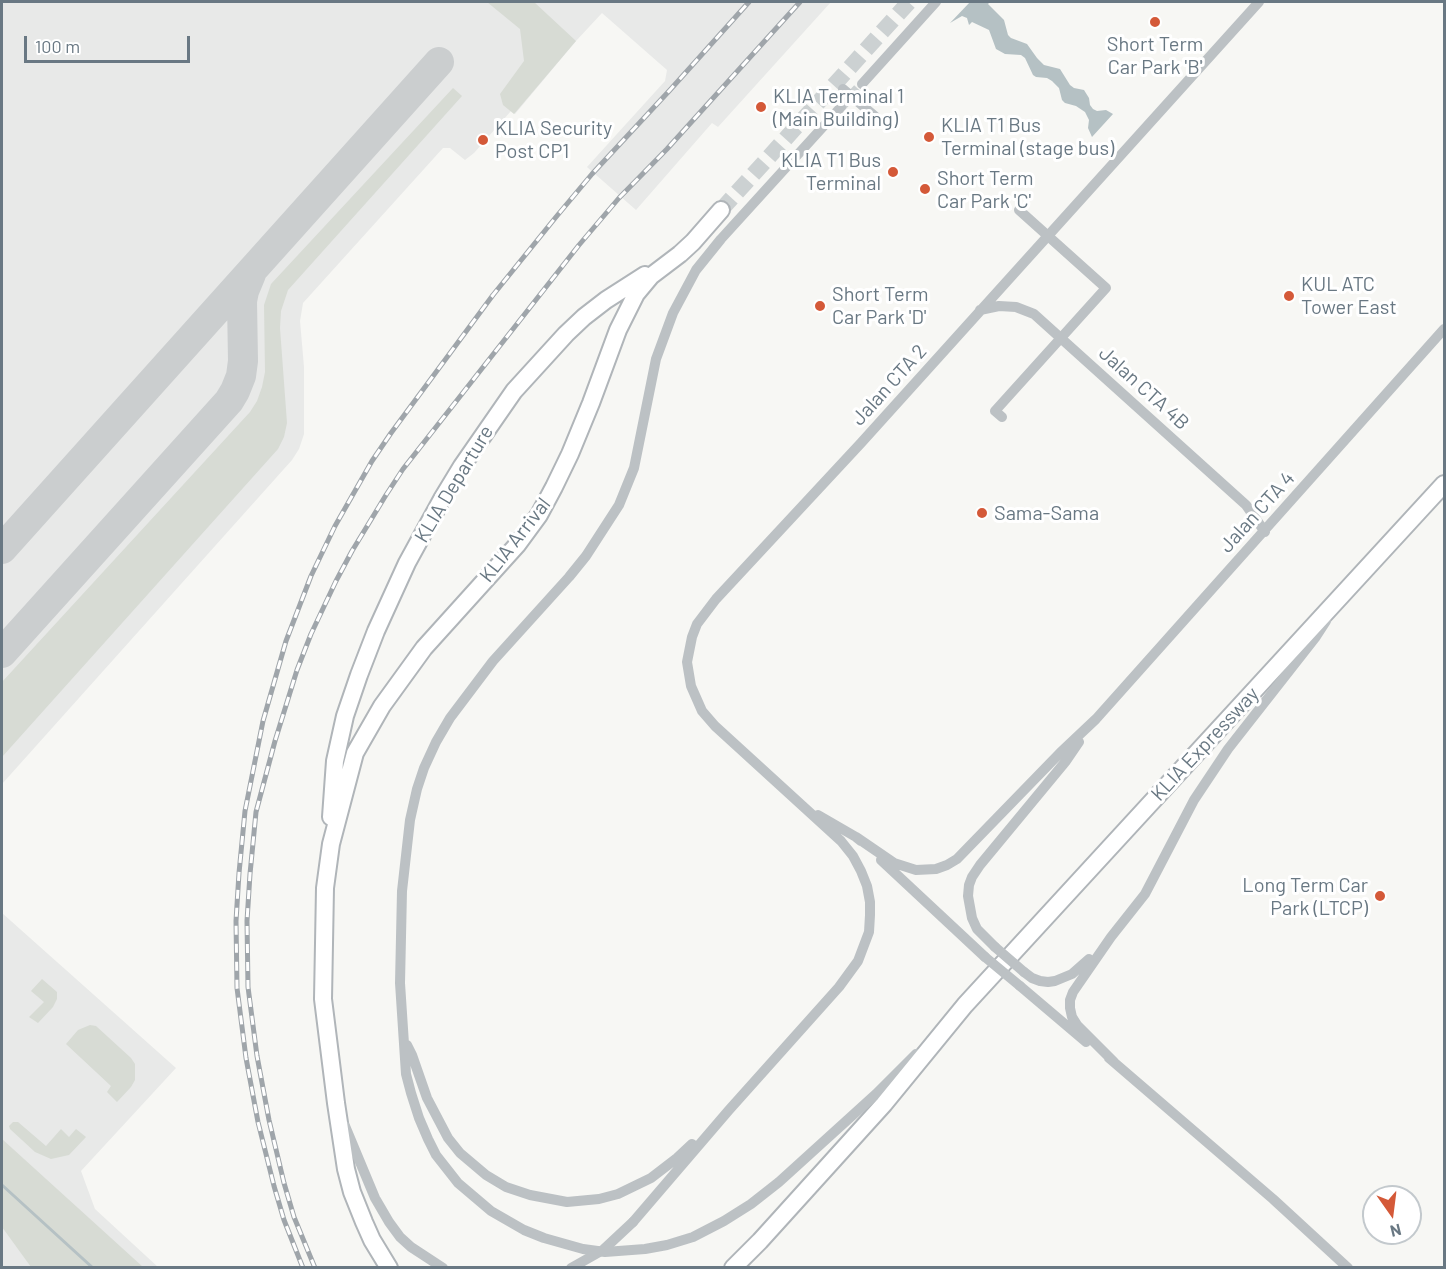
<!DOCTYPE html>
<style>
body{margin:0}
#map{position:relative;width:1446px;height:1269px;overflow:hidden;background:#f7f7f4;font-family:Barlow,sans-serif}
canvas{display:block}
.frame{position:absolute;inset:0;border:3px solid #697883;pointer-events:none}
.north{position:absolute;left:1362px;top:1185px;width:60px;height:60px;box-sizing:border-box;background:#fff;border:2px solid #c3c9cd;border-radius:50%;rotate:166deg;font-size:16px;font-weight:700;line-height:24px;text-align:center;color:#697883}
.north::after{content:'';display:block;margin:auto;width:21px;height:27px;background:#d45938;clip-path:polygon(50% 0,100% 100%,50% 72%,0 100%)}
.scale{position:absolute;left:24px;top:36px;width:166px;height:27px;box-sizing:border-box;border:3px solid #697883;border-top:0;padding-left:8px;font-size:18px;line-height:21px;white-space:nowrap;color:#697883;-webkit-text-stroke:4px #fff;paint-order:stroke}
</style>
<div id="map">
<canvas width="1446" height="1269"></canvas>
<div class="frame"></div>
<div class="north">N</div>
<div class="scale">100 m</div>
</div>
<script>
const ctx = document.querySelector('canvas').getContext('2d');
ctx.lineJoin = 'round';
function paint(path, color) { ctx.fillStyle = color; ctx.fill(path, 'evenodd'); }
const poly = rows => new Path2D(rows.map(r => 'M' + r).join(''));
function stroke(path, color, width, dash) { ctx.strokeStyle = color; ctx.lineWidth = width; ctx.lineCap = dash ? 'butt' : 'round'; ctx.setLineDash(dash || []); ctx.stroke(path); }
function write(font, color, halo, rows, align = 'center') {
  ctx.font = font + ' Barlow,sans-serif'; ctx.lineWidth = 6; ctx.setLineDash([]); ctx.textBaseline = 'middle'; ctx.strokeStyle = halo; ctx.fillStyle = color; for (const [text, x, y, turn = 0] of rows) {
    ctx.save(); ctx.translate(x, y); ctx.rotate((+turn || 0) * Math.PI / 180); ctx.textAlign = isNaN(turn) ? turn : align; if (halo) ctx.strokeText(text, 0, 0); ctx.fillText(text, 0, 0); ctx.restore();
  }
}
paint(poly([
 [2,2,831,2,718,127,712,123,636,210,587,167,665,81,667,70,602,13,576,41,515,114,511,111,474,153,465,160,450,148,443,148,303,303,300,321,304,367,304,434,299,449,292,460,2,784],
 [2,913,176,1068,81,1171,95,1209,158,1267,2,1267]
]), '#e8e9e8');
paint(poly([
 [487,2,534,2,576,41,514,114,503,105,500,94,524,61,520,29],
 [453,88,462,96,288,290,281,311,280,328,287,423,284,437,278,449,2,757,2,682,250,412,257,401,262,387,265,372,264,305,271,284],
 [42,979,57,992,57,999,53,1007,38,1023,29,1017,44,1002,31,991],
 [90,1025,96,1026,131,1058,135,1064,135,1080,131,1087,117,1102,107,1092,111,1086,66,1044,78,1030],
 [13,1122,18,1122,46,1146,61,1129,69,1137,76,1129,86,1137,69,1155,51,1159,35,1152,10,1129,9,1126],
 [2,1139,143,1267,31,1267,2,1227]
]), '#d7dbd4');
paint(poly([
 [970,2,990,2,988,4,1004,20,1008,35,1011,38,1027,44,1037,58,1044,65,1060,69,1070,85,1074,88,1084,90,1089,98,1090,105,1093,109,1097,111,1106,110,1113,114,1092,137,1088,128,1089,120,1085,112,1076,106,1065,103,1062,100,1059,88,1052,81,1047,78,1036,77,1033,75,1025,58,1021,55,1005,54,996,49,989,30,972,22,969,25,967,18,962,16,950,23]
]), '#b5c1c4');
stroke(poly([
 [2,1185,93,1268]
]), '#b5c1c4', 3);
stroke(poly([
 [2,549,439,62],
 [2,653,229,401,235,391,241,376,243,361,242,301,244,291,251,274]
]), '#cbcecf', 30);
stroke(poly([
 [841,107,862,84]
]), '#ccd1d2', 10, [10, 5]);
stroke(poly([
 [721,210,909,2]
]), '#ccd1d2', 16, [16, 8]);
const primary = poly([
 [331,817,335,761,345,716,359,675,376,631,407,563,442,499,462,466,514,391,566,334,584,317,606,300,645,275],
 [389,1268,372,1240,364,1222,352,1192,346,1169,336,1103,323,999,325,888,331,844,355,753,382,706,424,648,517,545,539,515,554,487,570,454,591,403,618,330,636,294,651,276,680,254,693,242,721,210],
 [733,1268,760,1241,884,1104,965,1005,1444,484]
]);
stroke(primary, '#b0b5b9', 20);
stroke(poly([
 [862,84,936,2],
 [841,107,721,239,696,270,673,313,656,359,634,468,619,505,586,556,569,577,493,661,450,718,436,742,424,768,417,789,410,820,402,891,400,983,405,1059,406,1074,411,1093,419,1118,428,1139,436,1155,458,1183,491,1211,524,1230,544,1238,583,1249,605,1252,645,1249,667,1245,693,1237,724,1221,751,1204,779,1182,876,1094,916,1054],
 [980,310,999,306,1016,307,1034,314,1246,505,1265,532],
 [818,815,856,837,861,841],
 [856,837,894,863,916,870,936,869,947,865,957,859,1060,753,1096,719,1444,329],
 [881,860,985,957],
 [995,947,977,929,972,918,968,896,969,885,972,877,980,865,1066,761,1079,742],
 [1024,972,1032,978,1040,981,1048,982,1055,981,1072,974,1089,959],
 [1020,986,1086,1042],
 [407,1045,412,1055,427,1098,448,1138,460,1153,486,1175,506,1187,530,1195,567,1202,599,1199,618,1194,651,1178,677,1158,692,1144],
 [1109,1058,1273,1199,1348,1268],
 [1114,1062,1077,1025,1072,1017,1070,1008,1070,1000,1073,992,1111,937,1145,894,1194,800,1228,749,1315,638,1326,621],
 [345,1126,375,1198,389,1222,400,1237,411,1247,443,1268],
 [633,1222,729,1110,839,987,858,961,869,932,870,915,870,902,867,886,861,871,853,856,841,841,715,726,702,711,691,686,687,662,692,637,697,624,716,599,861,443,1259,2]
]), '#bcc1c4', 10);
stroke(primary, '#fff', 16);
const rail = poly([
 [303,1268,284,1220,274,1186,258,1122,246,1058,237,988,236,921,239,873,245,811,263,721,286,641,311,576,335,526,372,461,391,433,493,295,556,217,592,174,670,90,749,2],
 [315,1268,294,1217,284,1183,269,1120,257,1056,248,987,247,921,250,874,256,812,275,741,297,670,311,634,336,581,352,551,386,495,403,469,579,245,619,198,667,149,800,2]
]);
stroke(rail, '#9fa5aa', 5);
stroke(rail, '#fff', 3, [9]);
stroke(poly([
 [843,89,877,118],
 [1002,417,995,411,1106,288,1019,210],
 [995,947,1024,972],
 [985,957,1020,986],
 [571,1268,603,1250,633,1222]
]), '#bcc1c4', 10);
for (const [x, y, r, color] of [
 [1155,22,6,"#d45938"],
 [761,107,6,"#d45938"],
 [929,137,6,"#d45938"],
 [483,140,6,"#d45938"],
 [893,172,6,"#d45938"],
 [925,189,6,"#d45938"],
 [1289,296,6,"#d45938"],
 [820,306,6,"#d45938"],
 [982,513,6,"#d45938"],
 [1380,896,6,"#d45938"]
]) { const dot = new Path2D(); dot.arc(x, y, r, 0, 2 * Math.PI); ctx.fillStyle = color; ctx.fill(dot); stroke(dot, '#fff', 2); }
write('20px', '#697883', '#fff', [
 ["Short Term",1155,44,"center"],
 ["Car Park 'B'",1155,67,"center"],
 ["KLIA Terminal 1",773,96],
 ["(Main Building)",773,119],
 ["KLIA T1 Bus",941,125],
 ["Terminal (stage bus)",941,148],
 ["KLIA Security",495,128],
 ["Post CP1",495,151],
 ["KLIA T1 Bus",881,160,"right"],
 ["Terminal",881,183,"right"],
 ["Short Term",937,178],
 ["Car Park 'C'",937,201],
 ["KUL ATC",1301,284],
 ["Tower East",1301,307],
 ["Short Term",832,294],
 ["Car Park 'D'",832,317],
 ["Sama-Sama",994,513],
 ["Long Term Car",1368,885,"right"],
 ["Park (LTCP)",1368,908,"right"]
], 'left');
write('20px', '#697883', '#fff', [
 ["Jalan CTA 2",889,385,-48],
 ["Jalan CTA 4B",1144,388,42],
 ["KLIA Departure",454,484,-59],
 ["Jalan CTA 4",1257,512,-48],
 ["KLIA Arrival",515,540,-52],
 ["KLIA Expressway",1205,744,-47]
]);
</script>
